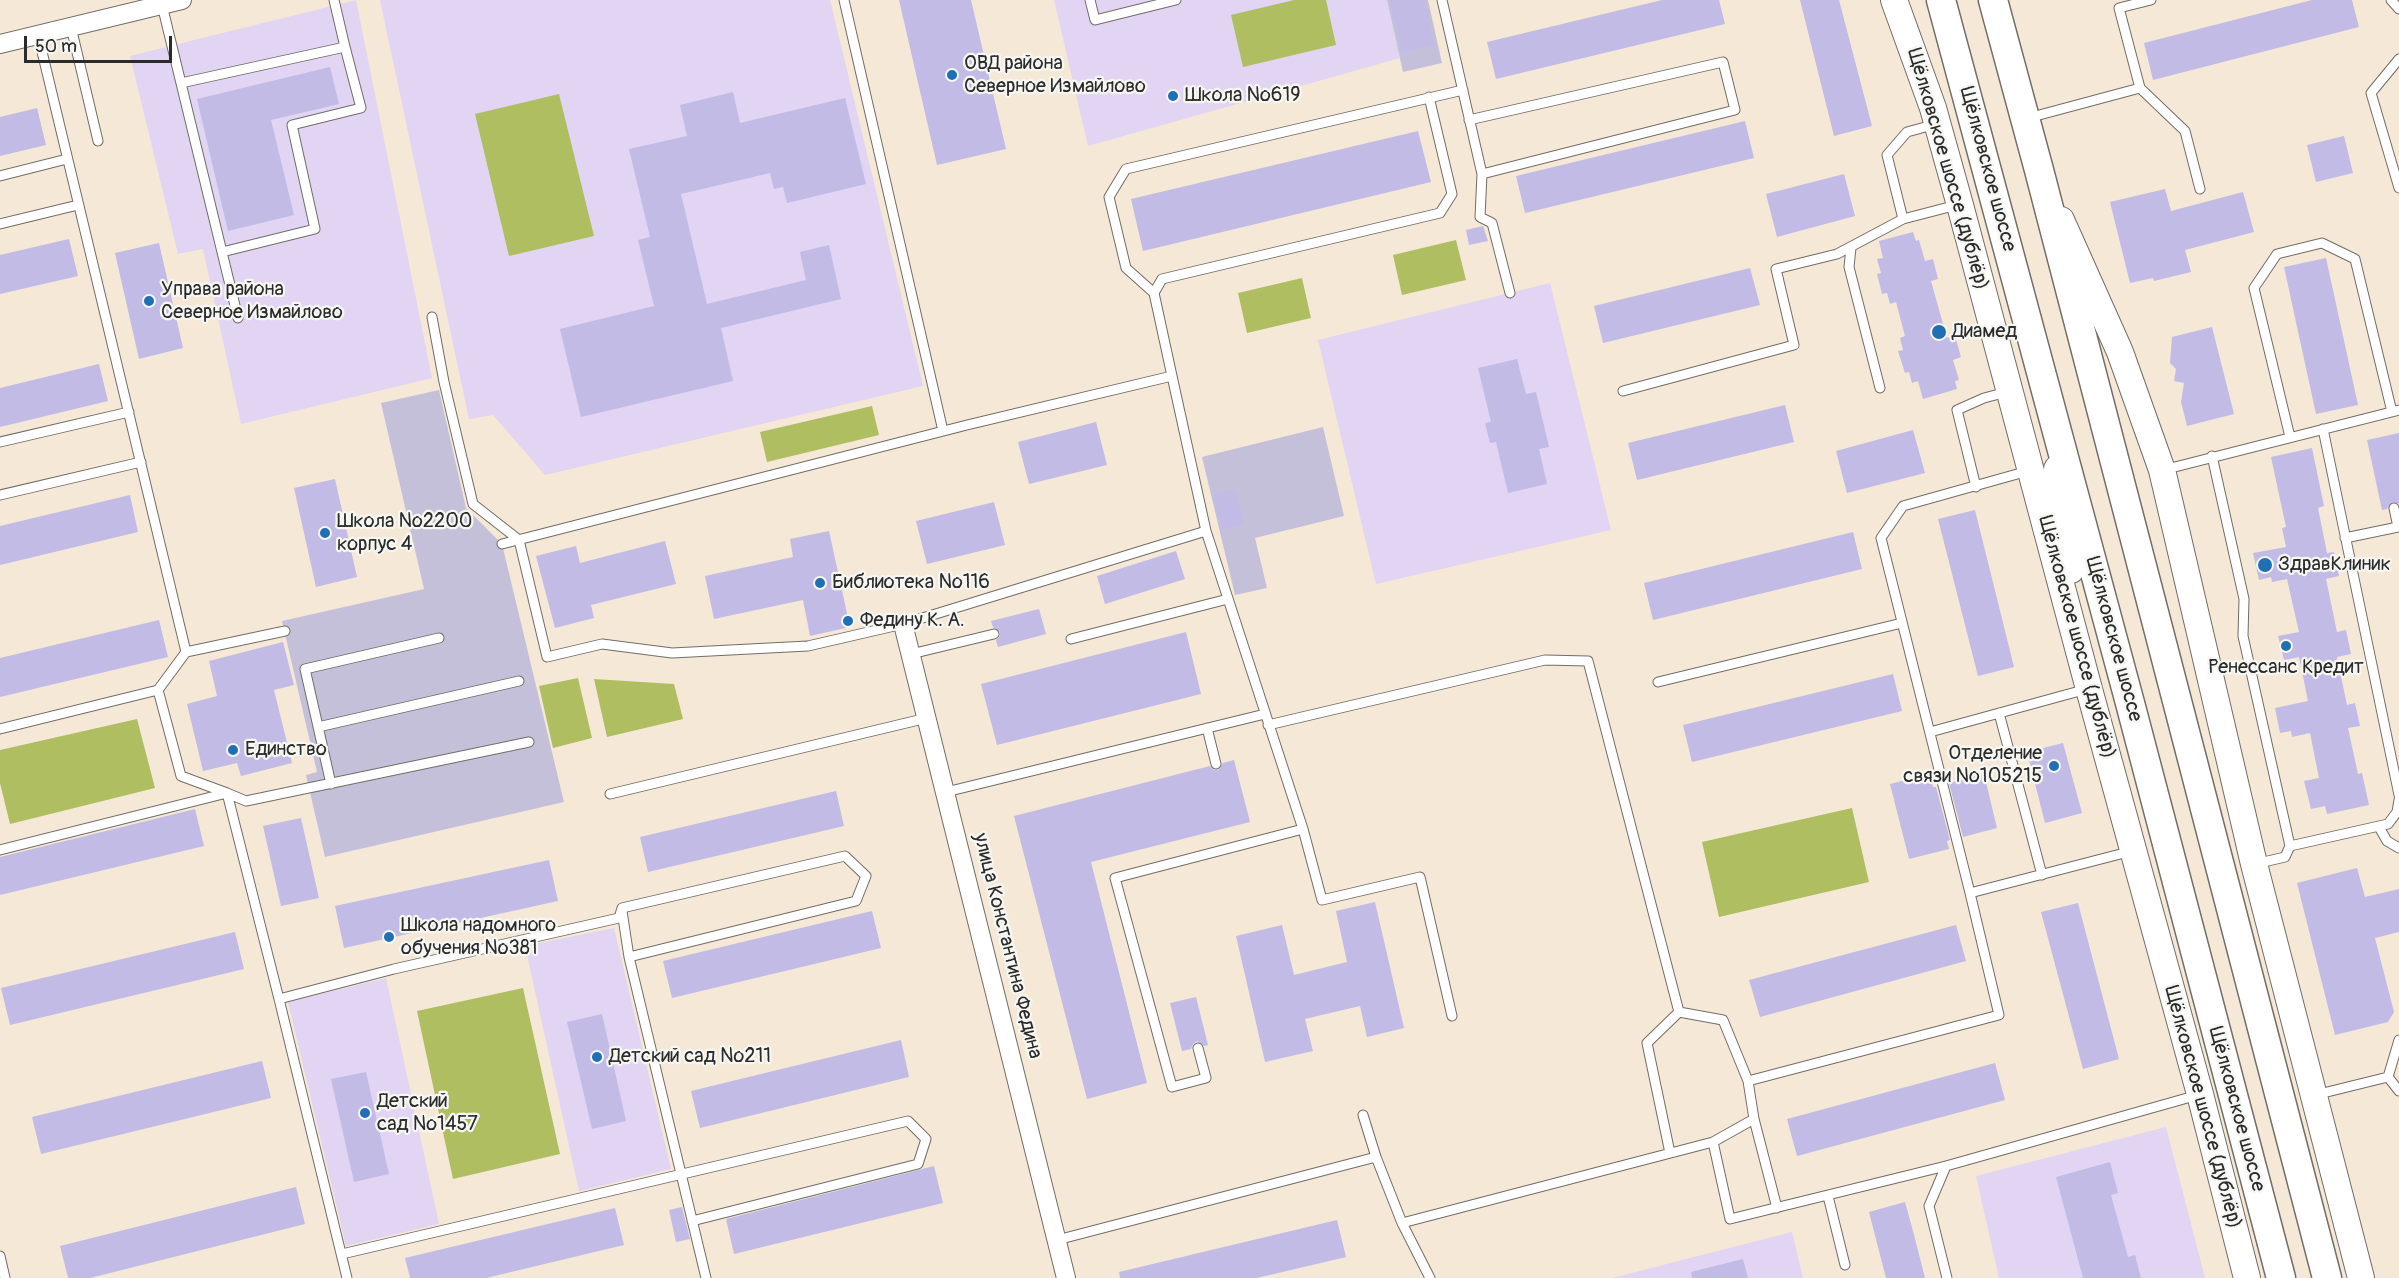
<!DOCTYPE html>
<meta charset="utf-8">
<style>
body{margin:0}
#map{position:relative;width:2399px;height:1278px;overflow:hidden;background:#f5e8d7;font-family:Pangolin,sans-serif}
canvas{display:block}
.scale{position:absolute;left:24px;top:36px;width:148px;height:27px;box-sizing:border-box;border:3px solid #2b2b2b;border-top:0;padding-left:8px;font-size:18px;line-height:21px;white-space:nowrap;color:#2b2b2b;-webkit-text-stroke:4px #f6f6f2;paint-order:stroke}
</style>
<div id="map">
<canvas width="2399" height="1278"></canvas>
<div class="scale">50 m</div>
</div>
<script>
const ctx = document.querySelector('canvas').getContext('2d');
ctx.lineJoin = 'round';
function paint(path, color) { ctx.fillStyle = color; ctx.fill(path, 'evenodd'); }
const poly = rows => new Path2D(rows.map(r => 'M' + r).join(''));
function stroke(path, color, width, dash) { ctx.strokeStyle = color; ctx.lineWidth = width; ctx.lineCap = dash ? 'butt' : 'round'; ctx.setLineDash(dash || []); ctx.stroke(path); }
function write(font, color, halo, rows, align = 'center') {
  ctx.font = font + ' Pangolin,sans-serif'; ctx.lineWidth = 4.5; ctx.setLineDash([]); ctx.textBaseline = 'middle'; ctx.strokeStyle = halo; ctx.fillStyle = color; for (const [text, x, y, turn = 0] of rows) {
    ctx.save(); ctx.translate(x, y); ctx.rotate((+turn || 0) * Math.PI / 180); ctx.textAlign = isNaN(turn) ? turn : align; if (halo) ctx.strokeText(text, 0, 0); ctx.fillText(text, 0, 0); ctx.restore();
  }
}
paint(poly([
 [356,0,432,378,241,424,203,249,178,254,130,56],
 [380,0,830,0,923,386,545,475,493,415,469,419],
 [1054,0,1387,0,1400,58,1088,146],
 [1550,283,1611,530,1376,584,1318,340],
 [614,928,671,1169,579,1191,525,946],
 [386,978,439,1224,346,1246,288,1002],
 [2166,1127,2205,1278,1999,1278,1976,1176],
 [1792,1232,1803,1278,1612,1278]
]), '#e2d4f3');
paint(poly([
 [1387,0,1428,0,1442,63,1403,72],
 [439,390,466,508,502,544,564,802,325,857,306,775,317,772,282,621,424,589,381,403],
 [1323,427,1344,516,1255,538,1267,588,1235,595,1202,457]
]), '#c5c0da');
paint(poly([
 [1294,0,1326,0,1336,45,1243,67,1231,15],
 [559,94,594,236,509,256,475,114],
 [1456,240,1466,280,1402,295,1393,255],
 [1302,278,1311,318,1247,333,1238,293],
 [872,406,879,435,767,462,760,432],
 [578,678,592,738,553,748,539,686],
 [594,679,674,684,683,719,607,737],
 [137,719,155,788,10,824,0,783,0,750],
 [1852,808,1869,882,1719,917,1702,842],
 [523,988,560,1154,453,1179,417,1011]
]), '#afbe61');
paint(poly([
 [899,0,971,0,1006,149,937,165],
 [1390,0,1424,0,1435,45,1402,53],
 [1662,0,1719,0,1725,24,1496,79,1487,42],
 [1800,0,1839,0,1872,126,1834,136],
 [2312,0,2352,0,2359,27,2153,80,2144,43],
 [330,67,339,104,271,120,294,215,228,231,197,99],
 [733,92,740,123,845,98,866,184,787,203,783,187,774,189,770,173,681,194,707,304,806,280,800,252,829,245,841,299,721,328,733,381,581,417,560,329,654,306,638,240,650,237,629,149,687,136,680,105],
 [37,108,46,145,0,156,0,117],
 [1745,121,1754,158,1525,213,1516,176],
 [1418,131,1431,182,1143,251,1131,199],
 [2344,136,2353,173,2316,182,2307,145],
 [1844,174,1855,216,1777,237,1766,194],
 [2165,189,2171,211,2243,192,2254,232,2185,250,2191,272,2154,281,2153,278,2130,283,2110,202],
 [1483,226,1488,241,1469,245,1466,230],
 [1913,232,1916,241,1919,240,1925,261,1933,259,1938,279,1931,281,1947,338,1955,336,1961,357,1953,360,1959,380,1955,381,1957,389,1923,399,1918,381,1912,383,1909,372,1905,373,1898,351,1903,350,1900,338,1905,336,1896,302,1890,304,1887,293,1882,294,1877,274,1881,273,1877,259,1883,258,1879,241],
 [69,239,78,276,0,294,0,255],
 [159,243,183,348,139,359,115,253],
 [2326,258,2358,405,2316,414,2284,267],
 [1750,268,1760,305,1603,343,1594,306],
 [2212,327,2234,414,2187,426,2181,402,2184,383,2174,381,2176,369,2170,363,2172,337],
 [1517,359,1526,394,1536,392,1549,447,1539,449,1547,484,1508,493,1496,442,1490,443,1485,423,1491,422,1478,368],
 [99,364,108,401,0,427,0,388],
 [1785,405,1794,442,1637,480,1628,443],
 [1096,422,1107,465,1029,484,1018,442],
 [1913,430,1925,473,1847,493,1836,451],
 [2399,433,2399,504,2392,502,2387,509,2382,510,2367,440],
 [2312,448,2324,506,2318,508,2327,553,2334,552,2339,576,2326,579,2337,632,2346,630,2351,654,2337,657,2347,705,2355,703,2360,726,2348,728,2358,774,2362,773,2369,805,2327,814,2325,806,2311,809,2304,781,2319,778,2310,733,2292,737,2291,731,2280,733,2275,708,2308,701,2299,657,2284,660,2278,636,2299,632,2287,579,2272,582,2271,577,2259,580,2253,553,2286,547,2282,528,2286,527,2271,457],
 [335,479,357,577,316,587,294,488],
 [1235,489,1244,524,1222,530,1213,495],
 [130,495,138,532,0,565,0,526],
 [994,502,1005,545,927,564,916,521],
 [1975,510,2014,667,1978,676,1938,519],
 [829,531,850,627,810,636,803,600,714,619,705,576,793,557,790,539],
 [1853,532,1862,569,1653,620,1644,583],
 [665,541,676,584,591,605,594,618,555,628,536,556,576,546,580,563],
 [1176,551,1185,579,1105,604,1097,576],
 [1039,609,1046,634,998,647,996,640,1000,636,1000,632,993,627,991,621],
 [159,620,168,657,0,697,0,658],
 [1186,632,1201,694,997,745,981,684],
 [283,642,294,685,274,690,292,763,241,776,237,763,203,771,187,704,217,696,209,661],
 [1893,674,1902,711,1692,762,1683,725],
 [2063,743,2082,813,2045,823,2027,752],
 [1234,760,1250,822,1091,862,1147,1083,1087,1099,1014,816,1210,766,1214,770,1218,770,1223,763],
 [1930,774,1933,787,1936,787,1950,840,1947,841,1949,849,1909,859,1890,784],
 [1984,774,1997,828,1963,837,1949,783],
 [836,791,844,826,648,872,640,837],
 [195,809,204,846,0,895,0,857],
 [301,818,319,898,281,906,263,826],
 [549,860,558,901,344,948,335,906],
 [2357,868,2365,897,2399,889,2399,932,2375,938,2394,1012,2388,1022,2335,1035,2297,883],
 [1375,902,1404,1028,1367,1037,1360,1006,1305,1019,1313,1051,1265,1062,1236,936,1282,925,1294,975,1347,962,1336,911],
 [2078,903,2119,1059,2083,1069,2041,912],
 [872,911,881,948,672,998,663,961],
 [1956,925,1966,961,1760,1017,1749,980],
 [235,932,244,969,10,1025,1,988],
 [1196,997,1208,1045,1204,1046,1197,1041,1193,1044,1191,1049,1182,1051,1170,1003],
 [602,1014,626,1121,592,1129,567,1022],
 [901,1040,909,1077,700,1128,691,1091],
 [262,1061,271,1098,41,1154,32,1117],
 [1995,1063,2005,1100,1797,1156,1787,1119],
 [366,1072,389,1174,354,1182,331,1079],
 [2110,1162,2118,1193,2111,1195,2128,1257,2135,1255,2141,1278,2083,1278,2056,1177],
 [934,1166,943,1203,734,1254,726,1219],
 [296,1187,305,1224,90,1278,68,1278,60,1246],
 [1905,1202,1913,1231,1925,1278,1886,1278,1869,1212],
 [682,1207,690,1239,676,1242,669,1210],
 [615,1208,624,1245,486,1278,410,1278,405,1258],
 [1337,1220,1346,1257,1257,1278,1120,1278,1119,1272],
 [1743,1259,1748,1278,1692,1278,1691,1272]
]), '#c1bbe6');
const lane = poly([
 [334,0,345,47],
 [844,0,943,431],
 [1090,0,1095,20,1176,0],
 [1442,0,1482,174,1480,217,1492,223,1510,293],
 [2391,0,2399,9],
 [162,5,238,318],
 [71,27,98,141],
 [38,35,186,652,158,690,181,776,227,793,279,999,394,969,619,918,622,908,845,856,866,876,856,901,629,957],
 [2399,59,2371,93,2399,188],
 [181,83,345,47,361,108,292,125,315,229,222,252],
 [2140,88,2185,131,2200,189],
 [2028,118,2140,88,2119,8,2151,0],
 [1469,120,1723,62,1735,110,1482,174],
 [0,176,67,159],
 [1903,219,1887,155,1907,132,1936,124],
 [0,224,78,205],
 [1851,248,1849,267,1880,388],
 [1154,293,1162,279,1440,213,1452,194,1429,97],
 [432,317,444,382,473,504,519,540,547,657,602,644,672,653,808,646,903,624,1206,531],
 [1172,376,1154,293,1126,268,1109,197,1126,169,1463,90],
 [1623,391,1794,345,1776,269,1837,254,1903,219,1957,205],
 [2323,429,2399,795],
 [2290,437,2254,288,2277,254,2322,243,2355,259,2392,412],
 [0,442,129,412],
 [2212,456,2244,599,2243,636,2290,846],
 [2163,470,2399,410],
 [1976,487,1957,410,1984,398,2007,392],
 [0,495,141,462],
 [2345,538,2398,527,2394,508],
 [502,544,967,425,1172,376,1206,531,1303,829,1322,900,1420,877,1452,1016],
 [1071,639,1228,599],
 [186,652,285,631],
 [911,654,994,634],
 [1658,682,1902,623],
 [1999,713,2042,875],
 [1268,725,1545,660,1588,661,1679,1012],
 [318,727,519,681],
 [1207,728,1216,764],
 [0,729,158,690],
 [1930,732,2087,689],
 [331,784,305,669,439,638],
 [946,792,1265,714],
 [610,794,927,718],
 [2379,827,2387,841,2399,848],
 [0,850,227,793,246,801,529,742],
 [2255,864,2285,857,2290,846,2388,824,2397,812,2399,800],
 [1970,893,1881,538,1903,506,2028,471],
 [622,911,629,957,706,1278],
 [279,999,347,1278],
 [1198,1048,1206,1078,1172,1087,1115,878,1303,829],
 [2388,1077,2399,1091],
 [1748,1081,1999,1015,1970,893,2132,851],
 [2315,1095,2388,1077,2399,1040],
 [1363,1115,1376,1157],
 [1713,1142,1730,1219,1946,1166,1929,1206,1947,1278],
 [1670,1153,1647,1043,1679,1012,1723,1020,1748,1081,1754,1119,1777,1208],
 [1946,1166,2198,1095],
 [1828,1196,1845,1265],
 [1402,1223,1713,1142,1754,1119],
 [1057,1240,1376,1157,1402,1223,1430,1278],
 [342,1254,908,1121,926,1139,918,1164,692,1221],
 [0,1256,5,1278]
]);
const street = poly([
 [0,44,182,0],
 [903,624,1066,1278]
]);
const secondary = poly([
 [1894,0,1933,108,1960,205,2089,689,2200,1094,2247,1278],
 [2061,220,2120,352,2162,470,2254,864,2361,1278],
 [2057,469,2071,570]
]);
const primary = poly([
 [1941,0,2130,703,2281,1278],
 [1993,0,2039,170,2327,1278]
]);
stroke(lane, '#726d67', 11);
stroke(street, '#726d67', 20);
stroke(secondary, '#726d67', 28);
stroke(primary, '#726d67', 31);
stroke(lane, '#fff', 9);
stroke(street, '#fff', 18);
stroke(secondary, '#fff', 26);
stroke(primary, '#fff', 28);
for (const [x, y, r, color] of [
 [952,75,6,"#1f6fb2"],
 [1173,96,6,"#1f6fb2"],
 [149,301,6,"#1f6fb2"],
 [1939,332,8,"#1f6fb2"],
 [325,533,6,"#1f6fb2"],
 [2265,565,8,"#1f6fb2"],
 [820,583,6,"#1f6fb2"],
 [848,621,6,"#1f6fb2"],
 [2286,646,6,"#1f6fb2"],
 [233,750,6,"#1f6fb2"],
 [2054,766,6,"#1f6fb2"],
 [389,937,6,"#1f6fb2"],
 [597,1057,6,"#1f6fb2"],
 [365,1113,6,"#1f6fb2"]
]) { const dot = new Path2D(); dot.arc(x, y, r, 0, 2 * Math.PI); ctx.fillStyle = color; ctx.fill(dot); stroke(dot, '#f6f6f2', 2); }
write('20px', '#2b2b2b', '#f6f6f2', [
 ["ОВД района",964,64],
 ["Северное Измайлово",964,87],
 ["Школа №619",1185,96],
 ["Управа района",161,290],
 ["Северное Измайлово",161,313],
 ["Диамед",1952,332],
 ["Школа №2200",337,522],
 ["корпус 4",337,545],
 ["ЗдравКлиник",2278,565],
 ["Библиотека №116",832,583],
 ["Федину К. А.",860,621],
 ["Ренессанс Кредит",2286,668,"center"],
 ["Единство",245,750],
 ["Отделение",2042,754,"right"],
 ["связи №105215",2042,777,"right"],
 ["Школа надомного",401,926],
 ["обучения №381",401,949],
 ["Детский сад №211",609,1057],
 ["Детский",377,1102],
 ["сад №1457",377,1125]
], 'left');
write('20px', '#2b2b2b', '#f6f6f2', [
 ["Щёлковское шоссе (дублёр)",1947,169,74],
 ["Щёлковское шоссе",1987,169,75],
 ["Щёлковское шоссе (дублёр)",2076,637,75],
 ["Щёлковское шоссе",2113,639,75],
 ["улица Константина Федина",1007,946,76],
 ["Щёлковское шоссе (дублёр)",2202,1107,75],
 ["Щёлковское шоссе",2236,1109,75]
]);
</script>
